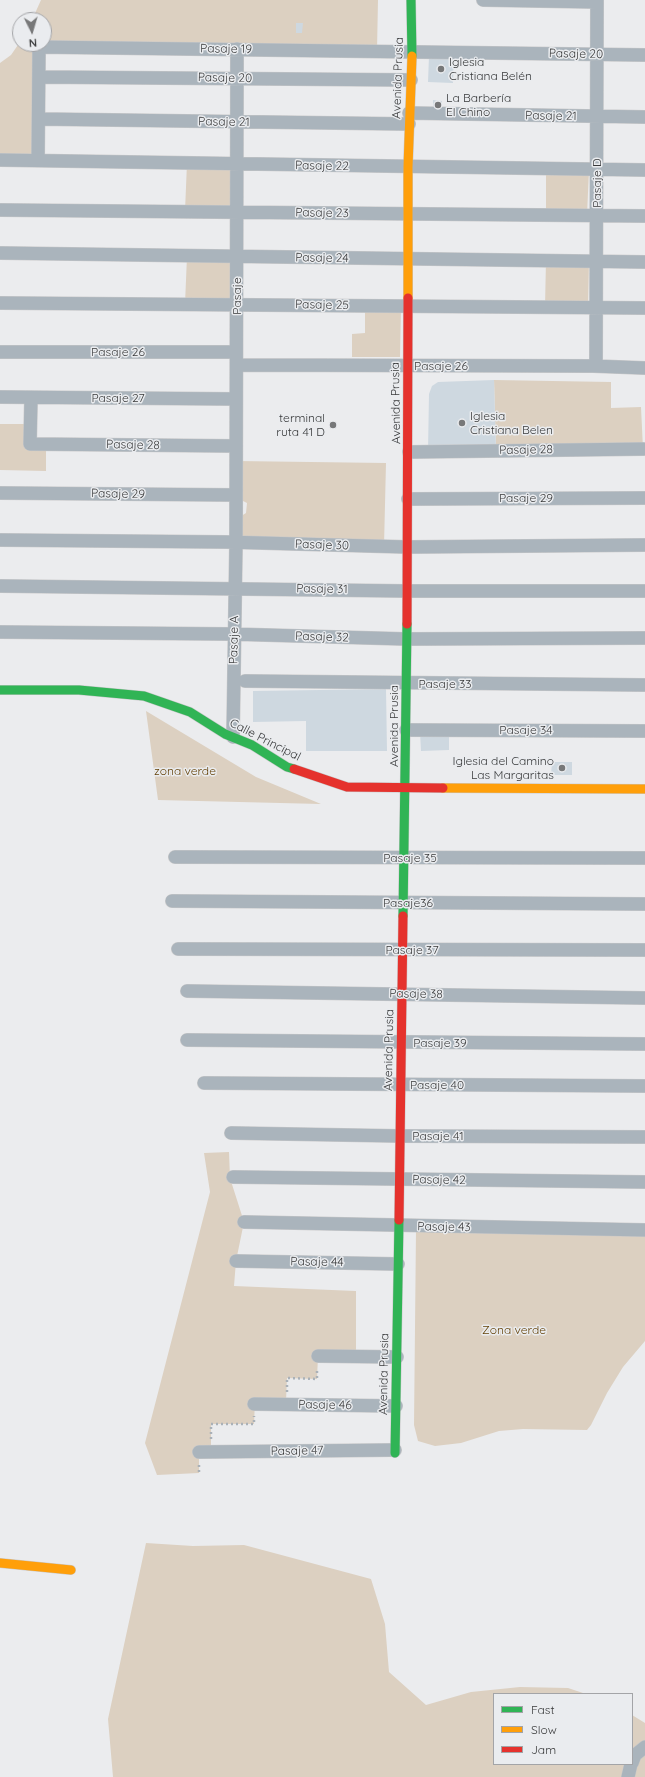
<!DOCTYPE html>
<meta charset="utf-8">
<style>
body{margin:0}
#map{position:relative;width:645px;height:1777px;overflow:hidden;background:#ebecee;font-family:Quicksand,sans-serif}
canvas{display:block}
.legend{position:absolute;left:493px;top:1693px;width:140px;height:72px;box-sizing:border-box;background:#eaecef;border:1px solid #a3a4a7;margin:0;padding:5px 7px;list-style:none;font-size:12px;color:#38393a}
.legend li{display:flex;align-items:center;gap:8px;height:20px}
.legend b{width:20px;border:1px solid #a3a4a7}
.north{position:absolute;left:12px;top:12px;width:40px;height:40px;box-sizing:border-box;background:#eaecef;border:1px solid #a3a4a7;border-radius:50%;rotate:175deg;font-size:11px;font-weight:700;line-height:16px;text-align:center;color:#38393a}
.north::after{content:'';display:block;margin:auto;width:14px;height:18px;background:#777879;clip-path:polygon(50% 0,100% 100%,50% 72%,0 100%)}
</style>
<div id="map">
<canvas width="645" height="1777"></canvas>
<ul class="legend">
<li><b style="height:5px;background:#30b455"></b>Fast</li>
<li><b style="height:5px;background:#ff9f0a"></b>Slow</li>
<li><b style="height:5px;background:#e5322d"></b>Jam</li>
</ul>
<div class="north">N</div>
</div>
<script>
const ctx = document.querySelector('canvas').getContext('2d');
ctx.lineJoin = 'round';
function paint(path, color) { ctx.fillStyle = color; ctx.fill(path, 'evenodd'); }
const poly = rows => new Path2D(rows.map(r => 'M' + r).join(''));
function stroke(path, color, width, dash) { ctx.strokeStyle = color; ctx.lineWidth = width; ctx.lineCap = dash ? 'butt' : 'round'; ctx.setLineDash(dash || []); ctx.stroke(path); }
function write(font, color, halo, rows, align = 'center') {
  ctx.font = font + ' Quicksand,sans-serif'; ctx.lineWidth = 3; ctx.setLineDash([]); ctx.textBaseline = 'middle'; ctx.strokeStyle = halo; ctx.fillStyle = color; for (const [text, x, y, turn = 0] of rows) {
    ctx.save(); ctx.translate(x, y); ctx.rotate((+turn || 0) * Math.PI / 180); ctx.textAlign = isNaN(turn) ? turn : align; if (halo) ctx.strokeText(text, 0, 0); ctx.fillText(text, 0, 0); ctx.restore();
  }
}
paint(poly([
 [41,0,378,0,377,50,40,49,38,160,0,160,0,63,11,55,20,42,20,44,44,44,44,20,32,20],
 [187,163,233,164,232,212,185,211],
 [546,169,589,170,587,215,546,215],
 [187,256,231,257,230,305,185,304],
 [546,260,589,261,588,308,545,307],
 [365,306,401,306,400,357,352,357,352,334,365,333],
 [494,380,611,382,611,408,641,407,643,449,496,451],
 [0,424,30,424,30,444,46,444,46,471,0,470],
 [236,461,386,463,384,546,236,542,238,518,246,513,247,503,239,499],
 [146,711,256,777,321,804,158,800],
 [229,1152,230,1178,244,1222,236,1261,234,1286,356,1291,356,1356,318,1356,317,1379,287,1378,286,1401,255,1401,254,1424,211,1424,211,1448,199,1448,199,1473,157,1475,145,1443,210,1192,204,1153],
 [416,1230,645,1233,645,1341,623,1367,607,1393,591,1425,587,1430,523,1429,499,1431,461,1443,435,1446,418,1441,414,1425],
 [146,1543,193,1546,244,1545,371,1579,385,1624,389,1672,426,1705,471,1692,520,1687,568,1688,586,1694,494,1694,494,1764,632,1764,632,1715,645,1723,645,1777,113,1777,108,1719]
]), '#dcd0c1');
paint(poly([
 [296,23,303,23,302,33,296,33],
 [429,56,454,56,453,83,428,82],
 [433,100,442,101,442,109,433,109],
 [494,380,496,451,428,451,429,394,432,386,438,382],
 [386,689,387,751,306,751,306,721,253,722,253,691],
 [449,731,449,750,421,751,420,732],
 [552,762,572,762,572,775,551,775]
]), '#ced8e0');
const street = poly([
 [483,0,597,2],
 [39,77,411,80],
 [409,113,645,117],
 [39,119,409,124],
 [0,160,645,170],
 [38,160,39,47,645,55],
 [0,210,645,216],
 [0,253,645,262],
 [0,303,645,308],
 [0,352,236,352],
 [237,365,593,366,645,368],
 [596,366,597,0],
 [0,397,236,399],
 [31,398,30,444,236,446],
 [409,452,643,449],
 [0,493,236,495],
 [408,499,645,498],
 [0,540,226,542,407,547,645,545],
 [0,586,407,591,645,591],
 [0,632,230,634,406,639,645,638],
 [245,681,645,685],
 [406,730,645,731],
 [233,737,236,542,237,49],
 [175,857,645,858],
 [172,901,645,904],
 [178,949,645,950],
 [187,991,645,998],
 [187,1040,645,1044],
 [204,1083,645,1086],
 [231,1133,400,1136,645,1137],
 [233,1177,645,1182],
 [244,1222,645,1230],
 [236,1261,398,1264],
 [318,1356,397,1357],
 [254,1404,396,1406],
 [199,1452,395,1450],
 [632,1763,635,1755,645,1747],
 [628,1777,631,1764]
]);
const fast = poly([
 [411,0,412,56],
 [0,690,79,690,144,696,190,712,225,734,252,745,287,767,294,769],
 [403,916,407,624],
 [395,1453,399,1220]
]);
const slow = poly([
 [408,298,408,167,412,56],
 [443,788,645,789],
 [0,1563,71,1570]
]);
const jam = poly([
 [407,624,408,298],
 [294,769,347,787,443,788],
 [399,1220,403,916]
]);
stroke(street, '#c8c8c9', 14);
stroke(fast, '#c8c8c9', 10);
stroke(slow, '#c8c8c9', 10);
stroke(jam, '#c8c8c9', 10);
stroke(poly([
 [287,1392,287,1378,317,1379,317,1369],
 [211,1439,211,1424,254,1424,254,1416],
 [199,1465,199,1473]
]), '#aab1b8', 2.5, [2, 3]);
stroke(street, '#aab4bc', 13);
stroke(fast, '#30b455', 9);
stroke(slow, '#ff9f0a', 9);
stroke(jam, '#e5322d', 9);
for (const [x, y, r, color] of [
 [441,69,4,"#777879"],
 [438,105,4,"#777879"],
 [462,423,4,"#777879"],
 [333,425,4,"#777879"],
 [562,768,4,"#777879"]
]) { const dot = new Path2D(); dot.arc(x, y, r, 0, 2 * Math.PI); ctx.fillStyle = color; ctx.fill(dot); stroke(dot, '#eaecef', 1.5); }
write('12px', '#38393a', '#eaecef', [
 ["Pasaje 19",226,49,1],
 ["Pasaje 20",576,54,1],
 ["Pasaje 20",225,78,1],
 ["Avenida Prusia",398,78,-88],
 ["Pasaje 21",551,116,1],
 ["Pasaje 21",224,122,1],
 ["Pasaje 22",322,166,1],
 ["Pasaje D",597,183,-90],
 ["Pasaje 23",322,213,1],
 ["Pasaje 24",322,258,1],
 ["Pasaje",237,296,-90],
 ["Pasaje 25",322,305,1],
 ["Pasaje 26",118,352],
 ["Pasaje 26",441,366],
 ["Pasaje 27",118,398],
 ["Avenida Prusia",396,403,-91],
 ["Pasaje 28",133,445,1],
 ["Pasaje 28",526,450,-1],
 ["Pasaje 29",118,494,1],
 ["Pasaje 29",526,498],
 ["Pasaje 30",322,545,2],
 ["Pasaje 31",322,589,1],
 ["Pasaje 32",322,637,2],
 ["Pasaje A",234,640,-89],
 ["Pasaje 33",445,684],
 ["Avenida Prusia",394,726,-90],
 ["Pasaje 34",526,730],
 ["Calle Principal",265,740,27],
 ["Pasaje 35",410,858],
 ["Pasaje36",408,903],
 ["Pasaje 37",412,950],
 ["Pasaje 38",416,994,1],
 ["Pasaje 39",440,1043],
 ["Avenida Prusia",389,1050,-89],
 ["Pasaje 40",437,1085],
 ["Pasaje 41",438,1136],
 ["Pasaje 42",439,1180,1],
 ["Pasaje 43",444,1227,1],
 ["Pasaje 44",317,1262,1],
 ["Avenida Prusia",384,1374,-89],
 ["Pasaje 46",325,1405,1],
 ["Pasaje 47",297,1451,-1]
]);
write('12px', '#38393a', '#eaecef', [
 ["Iglesia",449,62],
 ["Cristiana Belén",449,76],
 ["La Barbería",446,98],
 ["El Chino",446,112],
 ["Iglesia",470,416],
 ["Cristiana Belen",470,430],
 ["terminal",325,418,"right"],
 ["ruta 41 D",325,432,"right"],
 ["Iglesia del Camino",554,761,"right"],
 ["Las Margaritas",554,775,"right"]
], 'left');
write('12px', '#654208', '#eaecef', [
 ["zona verde",185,771],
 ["Zona verde",514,1330]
]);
</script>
